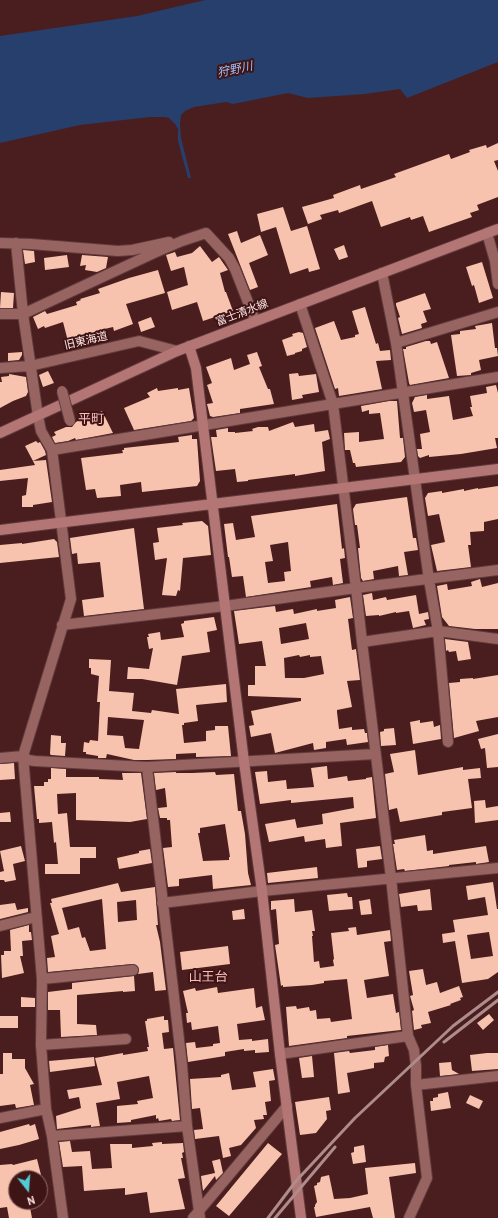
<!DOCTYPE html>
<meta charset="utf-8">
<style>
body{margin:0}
#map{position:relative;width:498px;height:1218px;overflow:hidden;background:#4a1e1e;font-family:"PT Sans",sans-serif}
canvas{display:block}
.north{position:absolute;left:8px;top:1170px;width:40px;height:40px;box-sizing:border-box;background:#3f1415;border:1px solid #8b6767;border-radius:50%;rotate:163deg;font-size:11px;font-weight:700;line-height:16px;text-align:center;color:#fde4e3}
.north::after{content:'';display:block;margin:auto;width:14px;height:18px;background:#51ccd4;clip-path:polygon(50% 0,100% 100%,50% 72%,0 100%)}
</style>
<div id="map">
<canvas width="498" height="1218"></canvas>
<div class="north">N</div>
</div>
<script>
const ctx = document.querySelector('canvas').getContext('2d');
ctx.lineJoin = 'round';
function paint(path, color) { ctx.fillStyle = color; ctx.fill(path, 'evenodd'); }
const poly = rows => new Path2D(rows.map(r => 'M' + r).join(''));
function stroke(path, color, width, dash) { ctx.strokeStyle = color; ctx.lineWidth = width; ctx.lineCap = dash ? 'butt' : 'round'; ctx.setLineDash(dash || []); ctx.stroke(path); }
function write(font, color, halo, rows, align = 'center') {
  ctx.font = font + ' "PT Sans","Noto Sans JP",sans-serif'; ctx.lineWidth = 4; ctx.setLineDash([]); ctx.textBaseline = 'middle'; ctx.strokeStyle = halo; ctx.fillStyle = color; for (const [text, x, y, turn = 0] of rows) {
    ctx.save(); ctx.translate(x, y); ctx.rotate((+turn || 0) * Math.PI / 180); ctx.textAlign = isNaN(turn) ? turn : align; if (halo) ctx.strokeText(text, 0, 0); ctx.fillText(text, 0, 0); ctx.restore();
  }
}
paint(poly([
 [205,0,498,0,498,62,407,98,400,89,365,94,308,98,288,93,233,104,226,102,194,107,185,111,181,115,180,124,181,138,191,178,188,178,178,141,178,129,175,124,169,118,165,117,150,117,80,125,0,143,0,36,137,16]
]), '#263f6c');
paint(poly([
 [498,143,498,160,494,161,498,171,498,197,477,205,479,210,470,213,472,217,429,232,423,216,411,220,410,217,381,227,372,201,339,213,338,210,320,215,322,219,308,224,302,207,334,198,333,195,360,185,361,189,396,177,394,174,449,154,451,159,470,152,469,150,486,145,487,148],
 [283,207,291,231,307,226,320,269,309,272,308,268,290,274,276,227,261,232,257,214],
 [237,231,241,243,260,235,268,255,249,263,258,287,250,290,228,234],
 [344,245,348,257,339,260,334,249],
 [200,246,212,262,219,257,228,270,220,273,225,292,226,292,233,311,203,321,197,302,172,310,167,292,188,285,184,267,171,271,166,255,175,252,177,257,192,253],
 [23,250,34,251,35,262,25,264],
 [67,255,69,267,45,270,44,258],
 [82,255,108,257,106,268,97,272,85,270,86,265,80,266],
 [482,262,493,298,479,303,474,285,472,286,466,267],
 [158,270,165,293,126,304,133,324,114,331,113,327,96,331,97,337,94,337,96,342,70,349,63,322,45,328,44,326,38,329,33,317,45,311,47,314,77,305,76,302,81,300,80,299,100,293,98,289,129,278],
 [1,292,14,293,13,308,0,308],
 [425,293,431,309,423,311,427,322,421,324,422,328,402,334,398,318,400,317,396,305,396,303],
 [365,307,376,344,378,343,380,351,390,350,391,360,376,361,382,389,339,396,338,388,335,389,315,328,334,321,341,340,355,337,355,335,359,334,352,311],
 [151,317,155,327,141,332,138,322],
 [492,323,495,348,497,348,498,356,479,360,481,370,471,373,471,375,457,376,451,335,460,334,460,331,476,329,475,326],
 [299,332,303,333,307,347,302,349,302,351,295,353,295,354,287,356,282,340,293,336,292,334],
 [426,341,430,341,431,344,437,342,449,378,410,385,409,383,403,349,406,349,406,347],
 [22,352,22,355,19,360,8,361,8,353],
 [257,352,262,366,259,367,268,389,270,389,274,404,240,409,240,413,213,417,210,416,207,404,213,403,207,385,212,383,206,367,231,358,234,370,250,364,247,355],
 [48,371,54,383,43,387,39,375],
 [298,373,299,376,316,374,319,392,302,395,303,398,292,400,289,374],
 [9,374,26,377,28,392,26,396,13,401,0,408,0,382,2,382,1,377,9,376],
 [496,385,498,393,498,438,495,438,497,448,461,454,429,457,429,455,420,458,418,456,417,449,422,449,420,434,430,432,426,410,414,412,412,403,415,397,427,395,427,399,449,396,453,420,473,416,470,407,472,407,470,396,487,393,486,387],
 [157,388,158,391,178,388,178,390,189,388,194,418,191,421,134,430,124,408,150,397,147,393],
 [389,401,397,401,400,438,403,438,405,457,401,462,356,467,355,463,353,463,350,450,345,450,344,433,359,432,359,442,384,439,380,413,369,414,369,410,362,412,361,406],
 [102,411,113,433,76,440,75,438,68,441,55,443,52,437,56,435,54,432,66,427,72,427,76,422,81,419,89,416,90,417],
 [293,422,295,427,314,424,315,432,328,430,330,439,322,442,325,471,295,476,295,474,248,480,248,481,237,482,235,469,216,471,211,437,217,437,216,430,228,428,228,432,235,432,235,433,253,431,252,429,258,427,268,427,269,431],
 [192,435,192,439,197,439,200,481,197,486,142,492,141,482,120,485,121,496,97,498,95,489,86,490,81,458,123,453,122,450,124,450,124,448,179,442,178,437],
 [36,441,38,443,40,442,45,451,46,455,33,461,25,446],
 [46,460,52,502,33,505,33,507,22,507,22,496,26,495,28,478,0,481,0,470,35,465,33,461],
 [498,486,498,519,484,522,484,531,470,532,471,545,468,545,471,567,437,571,431,545,445,542,439,514,428,516,425,498,428,493,442,491,442,493,464,489,464,491,478,488,478,489],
 [407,497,413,538,416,538,418,550,404,552,408,575,399,576,398,566,373,571,374,579,363,581,361,578,358,548,360,548,357,525,355,525,353,509,356,504],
 [337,504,342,549,344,548,345,558,340,559,343,583,333,585,332,577,310,581,311,587,246,597,243,576,232,577,229,557,228,557,224,524,233,523,236,540,255,537,251,516],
 [288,542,291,571,284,572,285,581,268,583,265,562,273,561,270,545],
 [202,521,208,526,211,555,183,558,180,591,178,590,176,596,162,595,167,558,155,560,153,543,159,542,157,528,183,525,182,523],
 [134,528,144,609,84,616,82,600,104,597,100,562,78,564,77,553,72,554,70,538],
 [54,539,57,542,59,557,0,563,0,545,22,543,22,544],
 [480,579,482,587,498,583,498,629,475,629,449,626,442,617,437,586,447,584,448,590,472,586,471,582],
 [372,593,373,600,386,597,387,600,416,595,419,614,428,612,429,619,424,620,426,625,413,628,409,611,396,613,396,612,379,616,379,615,366,616,363,595],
 [350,597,353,618,348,619,352,650,356,649,360,680,347,681,352,707,337,710,337,712,339,729,352,727,352,730,364,729,365,733,367,733,368,742,347,745,346,739,326,742,326,748,314,750,313,743,275,753,271,733,251,737,249,726,254,725,251,711,301,701,301,698,248,696,248,685,255,685,255,666,266,666,262,641,239,644,234,611,275,606,276,612,293,609,294,614,317,609,317,611,336,608,335,600],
 [306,623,309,639,281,644,279,628],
 [299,655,300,657,310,655,310,657,321,656,324,674,304,678,285,678,284,658],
 [214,617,217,630,207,632,210,652,182,656,177,685,142,679,127,679,128,667,149,669,153,648,149,649,147,637,149,637,148,634,160,632,161,640,184,637,181,624,184,623,184,621],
 [445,639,468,642,471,659,458,661,456,651,449,652,448,650,446,651],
 [89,659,111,660,109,691,134,693,132,711,151,713,152,710,179,714,176,689,226,684,227,702,196,705,198,721,184,723,184,725,182,725,184,743,206,741,206,731,215,730,215,726,228,726,231,756,196,757,196,753,176,754,176,759,147,760,134,760,107,754,106,758,98,758,98,756,86,754,86,752,83,752,84,742,89,743,90,740,98,741,100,702,97,702,99,676,91,674,91,668,89,668],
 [108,717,144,720,139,749,125,748,123,736,107,735],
 [498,675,498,717,476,721,479,731,454,738,449,683,460,682,460,679,473,678,473,679],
 [420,720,420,723,433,721,434,727,440,725,441,739,413,744,410,722],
 [394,728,396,745,381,746,380,732,384,731,384,729],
 [498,734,498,767,487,768,485,748,481,749,478,739],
 [51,735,61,736,61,743,66,743,65,756,51,755,50,754],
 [415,750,418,775,463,767,463,770,480,768,481,778,468,779,472,808,442,812,442,815,400,822,397,808,389,810,385,774,394,772,390,754],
 [14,763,15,779,0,780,0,764],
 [327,766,328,779,347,776,348,781,366,779,366,778,372,777,376,818,340,823,342,846,326,848,325,839,305,842,304,836,269,842,265,824,295,819,297,828,323,824,322,814,354,808,353,797,291,803,291,800,260,804,255,772,267,771,268,782,286,780,287,789,314,787,311,768],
 [51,768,66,769,66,777,99,777,99,779,123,780,122,773,141,773,147,819,130,822,76,820,76,793,57,794,58,814,67,813,70,847,96,847,96,858,80,858,80,874,45,874,45,864,58,864,56,842,54,843,52,822,39,823,39,819,37,819,34,786,44,786,44,782,48,782,48,779,51,779],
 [176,772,176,773,192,773,215,772,216,775,234,774,238,811,241,811,245,834,248,873,251,885,213,889,212,875,179,879,179,886,168,887,163,848,172,847,170,820,167,820,167,818,160,818,158,808,167,807,165,788,156,790,154,773],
 [225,824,230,857,229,857,229,860,203,861,198,833,200,833,200,828],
 [485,800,486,808,498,806,498,820,475,823,474,801],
 [10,812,11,822,0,822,0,813],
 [425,835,427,851,433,850,433,854,486,846,489,862,476,864,476,862,449,865,449,866,405,871,404,869,397,870,393,844,395,844,394,840],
 [21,846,25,861,13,864,16,880,5,882,4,880,0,880,0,872,4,871,0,851],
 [380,846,382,859,367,861,367,867,358,868,356,849],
 [150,849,152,863,119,869,117,858,139,853,139,851],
 [317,867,318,878,268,883,267,873],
 [493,882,497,909,498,909,498,972,488,979,462,983,455,941,443,943,442,934,455,932,453,920,488,915,485,897,468,900,466,886],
 [489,932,493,956,471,959,467,935],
 [118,883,121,892,155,887,158,925,156,925,160,942,166,990,155,991,153,972,138,974,139,970,138,967,133,964,48,972,47,958,55,957,51,936,59,934,50,903,52,903,51,899],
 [102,899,106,949,90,951,85,937,82,938,79,927,68,930,62,908],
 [136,900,137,920,118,922,117,902],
 [430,889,432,910,418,911,417,905,401,907,399,894],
 [347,893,348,897,352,897,353,909,329,911,327,895],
 [294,899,295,912,312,910,315,931,312,931,313,936,312,936,314,962,319,961,320,968,334,966,333,960,334,959,331,933,349,931,348,928,356,927,357,935,390,930,391,941,384,942,389,976,364,980,367,998,393,994,396,1013,399,1012,401,1030,347,1036,347,1038,289,1046,286,1007,296,1006,297,1009,309,1007,310,1011,316,1010,317,1019,330,1018,331,1022,352,1019,347,979,324,981,324,983,312,985,283,987,283,985,281,986,275,945,279,944,276,909,271,910,271,901],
 [370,899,372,914,361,915,359,901],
 [15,903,17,910,28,908,28,912,0,919,0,905],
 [244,909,245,919,233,920,232,911],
 [29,925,29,932,31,932,32,940,22,941,23,956,20,956,24,973,2,978,1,955,4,955,4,951,11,951,10,930],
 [228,946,230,964,182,970,180,952],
 [423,969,426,985,437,982,440,993,459,986,463,997,460,998,461,1000,450,1004,451,1005,428,1012,431,1023,421,1025,422,1028,414,1030,412,1011,414,1010,410,996,413,995,409,971],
 [134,976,135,991,123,992,123,991,77,995,77,1024,96,1025,97,1035,61,1037,60,1010,48,1010,48,992,72,989,72,983],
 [217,987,218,993,254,988,256,1008,262,1006,265,1020,237,1024,239,1040,252,1039,252,1041,268,1039,269,1052,255,1053,255,1050,244,1051,244,1049,225,1052,225,1056,188,1062,186,1043,195,1042,196,1048,213,1046,213,1044,220,1043,218,1026,192,1030,191,1022,187,1023,186,1013,188,1013,183,991,195,988,196,991],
 [21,997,35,998,35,1007,21,1007],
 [489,1014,494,1020,483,1030,477,1023],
 [0,1016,18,1016,18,1028,0,1028],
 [164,1016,164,1020,168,1020,169,1032,162,1033,164,1049,173,1048,180,1120,172,1121,171,1119,159,1121,158,1118,156,1119,156,1115,131,1120,131,1122,117,1123,117,1106,138,1104,137,1101,153,1098,149,1076,117,1082,120,1099,96,1103,100,1126,91,1127,91,1125,57,1129,56,1116,81,1108,79,1097,69,1099,67,1090,102,1085,95,1058,123,1053,123,1055,148,1051,147,1047,149,1047,145,1021,147,1021,147,1019],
 [388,1045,389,1056,385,1057,384,1062,374,1063,374,1068,347,1073,350,1092,338,1094,334,1053,349,1051,350,1053,375,1050,375,1047],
 [3,1053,12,1053,12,1059,25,1059,25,1068,34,1084,30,1085,34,1105,16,1108,15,1104,0,1106,0,1074,3,1074],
 [487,1053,498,1053,498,1069,472,1071,470,1055],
 [312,1056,314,1077,302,1078,299,1058],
 [94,1057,95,1066,50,1072,49,1061],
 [451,1062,452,1070,459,1074,440,1076,439,1063],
 [273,1069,275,1080,269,1081,271,1101,265,1102,267,1115,263,1115,264,1119,254,1120,256,1128,241,1145,229,1148,231,1156,223,1158,219,1136,195,1139,194,1130,203,1129,200,1108,192,1109,190,1079,221,1077,221,1075,229,1073,232,1090,256,1087,253,1072],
 [448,1092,451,1108,431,1111,430,1101,433,1101,433,1098,438,1097,438,1094],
 [470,1095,483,1101,479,1109,466,1103],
 [329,1097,331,1110,326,1111,327,1119,316,1133,300,1135,295,1102],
 [29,1124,30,1126,35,1124,39,1139,19,1145,0,1149,0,1132],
 [70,1141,72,1152,90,1151,92,1169,112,1168,110,1144,132,1144,132,1148,153,1146,152,1143,162,1142,162,1144,183,1143,184,1152,182,1153,183,1158,181,1158,185,1178,178,1179,185,1209,150,1213,147,1192,125,1195,125,1188,84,1191,82,1166,63,1167,59,1142],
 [268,1143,282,1154,229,1216,216,1206],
 [364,1145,366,1162,353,1164,351,1153,354,1152,354,1147],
 [37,1159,41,1175,30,1178,16,1178,16,1202,29,1202,32,1218,9,1218,7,1207,0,1208,0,1165,12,1164,13,1165],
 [220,1159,223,1173,216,1180,215,1176,203,1191,201,1176,215,1173,212,1161],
 [415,1163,416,1173,389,1177,395,1218,373,1218,370,1207,316,1217,314,1207,315,1207,315,1205,317,1202,314,1186,317,1185,317,1183,320,1182,321,1177,329,1175,334,1199,350,1198,368,1194,365,1168]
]), '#f7c2ae');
const street = poly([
 [487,233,495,261,498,284],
 [0,243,31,244,118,251,132,250,169,242],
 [16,243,23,314,38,416,41,431,52,450,71,599,23,756,42,979,41,1045,46,1109,52,1136,63,1218],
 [382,273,396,343,429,580,438,631,448,742],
 [300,304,333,404,356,588,362,642,391,878,408,1036,414,1050,416,1066,416,1085,427,1178,409,1218],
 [0,314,23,314,154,253,182,241,206,233,229,258,235,269,255,320],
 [396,343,498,312],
 [0,368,30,366,139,341,177,351],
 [52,450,498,377],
 [62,625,225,606,356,588,498,570],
 [362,642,438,631,498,639],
 [0,758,23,756,28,760,35,761,147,767,375,754],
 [147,767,182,1065,187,1126,200,1218],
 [162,903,262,891,498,868],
 [0,926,36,917],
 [42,979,133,970],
 [41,1045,126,1039],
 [280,1054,408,1036],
 [416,1085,498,1076],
 [0,1118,46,1109],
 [52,1136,187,1126],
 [193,1218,287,1106]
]);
const secondary = poly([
 [189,346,196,368,244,762,262,891,280,1054,301,1218],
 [0,433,177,351,498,229],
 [0,530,498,469]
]);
stroke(street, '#603b3d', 12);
stroke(secondary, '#603b3d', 12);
stroke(street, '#986462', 10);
stroke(secondary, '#b47674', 10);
stroke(poly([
 [444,1042,498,1000],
 [268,1218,296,1181,355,1118,453,1026,498,992],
 [275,1218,335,1147]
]), '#ad8c8b', 3);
const streetBridge = poly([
 [62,391,70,421]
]);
stroke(streetBridge, '#603b3d', 12, []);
stroke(streetBridge, '#986462', 10);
write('11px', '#fde4e3', '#3f1415', [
 ["富士清水線",242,313,-21],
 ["旧東海道",86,341,-13]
]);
write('italic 12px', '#9ebffa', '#3f1415', [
 ["狩野川",235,70,-12]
]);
write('13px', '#f9bebc', '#3f1415', [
 ["平町",91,419],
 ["山王台",208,977]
]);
</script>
